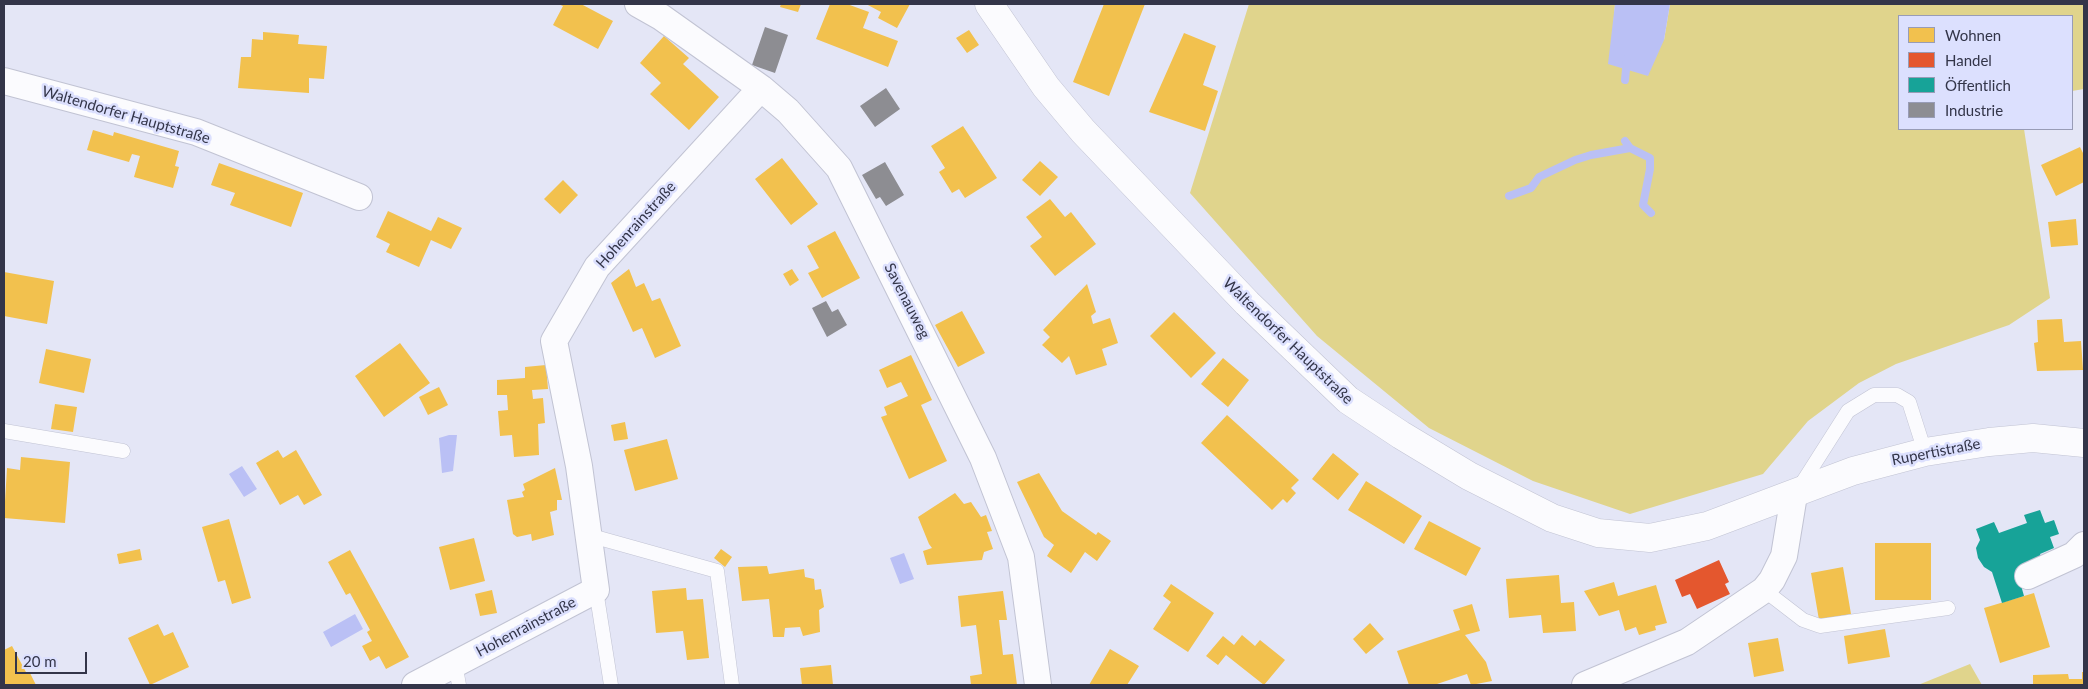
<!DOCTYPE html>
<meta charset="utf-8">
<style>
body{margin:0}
#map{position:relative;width:2088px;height:689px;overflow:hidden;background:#e4e6f6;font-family:Lato,sans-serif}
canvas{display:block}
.frame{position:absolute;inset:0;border:5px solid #333549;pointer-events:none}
.legend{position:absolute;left:1898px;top:15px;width:175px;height:115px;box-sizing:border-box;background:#dce0fe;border:1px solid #989cb6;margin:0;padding:6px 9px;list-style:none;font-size:15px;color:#333549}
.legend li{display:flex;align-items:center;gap:10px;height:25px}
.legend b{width:25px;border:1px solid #989cb6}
.scale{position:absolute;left:15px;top:652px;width:72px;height:22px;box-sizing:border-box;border:2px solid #333549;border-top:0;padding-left:6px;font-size:15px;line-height:18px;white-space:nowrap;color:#333549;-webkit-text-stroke:4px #dce0fe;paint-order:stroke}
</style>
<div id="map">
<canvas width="2088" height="689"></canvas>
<div class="frame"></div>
<ul class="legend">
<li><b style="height:14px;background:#f2c14e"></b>Wohnen</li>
<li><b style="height:14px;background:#e4572e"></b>Handel</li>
<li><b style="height:14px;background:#17a398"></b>Öffentlich</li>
<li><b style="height:14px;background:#8d8d92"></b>Industrie</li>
</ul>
<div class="scale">20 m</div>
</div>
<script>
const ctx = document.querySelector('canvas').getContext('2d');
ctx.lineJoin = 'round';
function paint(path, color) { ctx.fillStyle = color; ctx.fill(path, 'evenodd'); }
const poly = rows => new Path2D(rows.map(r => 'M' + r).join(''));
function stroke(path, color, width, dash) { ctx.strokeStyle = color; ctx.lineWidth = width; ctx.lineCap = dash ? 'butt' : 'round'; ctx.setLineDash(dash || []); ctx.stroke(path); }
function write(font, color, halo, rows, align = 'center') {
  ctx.font = font + ' Lato,sans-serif'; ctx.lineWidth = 5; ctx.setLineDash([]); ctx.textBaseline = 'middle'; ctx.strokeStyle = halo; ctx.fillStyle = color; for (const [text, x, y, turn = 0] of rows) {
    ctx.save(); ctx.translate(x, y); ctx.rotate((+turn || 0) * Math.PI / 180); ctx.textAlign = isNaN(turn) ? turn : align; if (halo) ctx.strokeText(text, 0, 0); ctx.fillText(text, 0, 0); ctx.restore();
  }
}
paint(poly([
 [1249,4,1615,4,1613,29,1664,40,1670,4,2084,4,2084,89,2072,91,2072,16,1899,16,1899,129,2024,129,2050,298,2009,325,1896,364,1859,383,1808,421,1763,474,1630,514,1533,481,1429,428,1317,336,1190,193],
 [1970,664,1982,685,1918,685]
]), '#e0d48c');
paint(poly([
 [1615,4,1670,4,1664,40,1648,76,1608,64],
 [449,435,457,435,453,471,442,473,439,438],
 [242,466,257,489,244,497,229,474],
 [904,553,914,579,900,584,890,558],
 [355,614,363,629,331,647,323,632]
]), '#bac0f5');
paint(poly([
 [558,4,581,4,613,21,598,49,553,25,563,6],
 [781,4,801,4,798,12,780,7],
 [830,4,847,4,869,12,863,28,898,41,888,67,816,39],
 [866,4,910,4,897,28,878,18,881,12],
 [1104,4,1145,4,1109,96,1073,82],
 [969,30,979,45,967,53,956,38],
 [263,32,299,35,298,44,327,46,324,79,309,78,309,93,238,88,241,57,251,57,252,39,263,40],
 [1184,33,1216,46,1203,85,1218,91,1205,131,1149,112],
 [664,36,689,58,683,64,719,97,689,130,650,94,661,83,640,63],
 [963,126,997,178,965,198,959,189,952,193,939,172,945,168,931,146],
 [93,130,113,136,114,132,179,151,175,166,179,167,173,188,134,177,140,156,132,154,129,162,87,150],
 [2080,147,2084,155,2084,182,2056,196,2041,165],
 [782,158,818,204,791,225,755,179],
 [1040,161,1058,177,1040,196,1022,180],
 [219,163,303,193,291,227,230,205,235,193,211,185],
 [563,180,578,195,560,214,544,199],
 [1050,199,1065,217,1071,212,1096,244,1055,276,1030,246,1042,237,1026,217],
 [388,211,431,231,438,217,462,228,451,249,431,240,419,267,386,252,390,244,376,237],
 [2076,219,2078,245,2051,247,2048,222],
 [835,231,860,278,822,298,808,273,819,268,807,246],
 [629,269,636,287,644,283,652,301,660,298,681,346,655,358,642,328,633,332,611,283],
 [792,269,799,280,790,286,783,274],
 [4,272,54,281,47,324,4,316],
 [1087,284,1096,312,1091,316,1093,324,1110,318,1118,343,1102,349,1107,365,1076,375,1069,356,1062,363,1042,345,1050,337,1043,330],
 [962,311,985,353,958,367,935,325],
 [1174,312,1216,353,1191,378,1150,336],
 [2062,319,2064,342,2081,341,2083,370,2037,371,2034,343,2038,342,2037,320],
 [400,343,430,383,384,417,355,376],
 [46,349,91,359,84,393,39,383],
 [911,355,932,400,921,405,947,461,909,479,881,417,887,415,884,407,908,396,901,382,887,388,879,370],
 [1223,358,1249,380,1228,407,1201,384],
 [546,365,548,389,532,390,533,399,543,398,545,423,538,424,539,455,514,457,512,435,500,436,498,411,508,410,507,395,497,395,497,380,525,378,525,367],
 [439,387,448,405,428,415,419,397],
 [55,404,77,407,73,432,51,429],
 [1227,415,1299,480,1291,488,1296,493,1287,503,1283,499,1272,510,1201,443],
 [625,422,628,439,614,441,611,425],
 [667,439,678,479,635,491,624,450],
 [278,450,283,458,296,450,322,495,304,505,298,495,280,505,256,463],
 [1333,453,1359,474,1338,500,1312,479],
 [21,457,70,462,65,523,4,518,7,468,20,470],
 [555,468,562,500,557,500,557,510,550,512,554,535,532,541,531,534,517,537,513,534,507,500,524,497,522,492,525,490,523,484],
 [1039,473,1062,511,1096,535,1098,532,1111,541,1097,561,1085,552,1071,573,1047,556,1054,545,1044,537,1017,482],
 [1366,481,1422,516,1404,544,1348,510],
 [955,493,964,504,971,502,981,517,986,515,992,531,987,532,993,549,984,552,982,560,927,565,923,551,932,548,929,544,918,517],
 [229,519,251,598,232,604,225,580,218,582,202,527],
 [1429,521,1481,548,1466,576,1414,549],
 [474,538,485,581,450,590,439,547],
 [1875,543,1931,543,1931,600,1875,600],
 [140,549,142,560,119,564,117,554],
 [721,549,732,557,725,567,714,558],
 [350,550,409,657,386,669,379,656,370,661,362,646,372,641,367,632,370,630,350,593,346,595,328,562],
 [767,566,769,574,804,569,805,577,814,579,815,590,821,589,824,607,819,610,820,632,803,636,800,627,785,628,784,637,773,637,769,599,742,601,738,567],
 [1843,567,1851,614,1819,620,1811,573],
 [1559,575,1561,603,1574,602,1576,631,1543,633,1541,615,1509,618,1506,579],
 [1614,582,1618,596,1656,585,1667,623,1655,626,1656,630,1639,635,1636,627,1625,631,1619,610,1599,616,1584,591],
 [1171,584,1214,613,1188,652,1153,629,1171,602,1163,596],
 [686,588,687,600,703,599,709,658,687,660,683,631,656,633,652,591],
 [492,590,497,613,480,616,475,594],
 [1003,591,1007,620,999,620,1003,655,1013,654,1017,685,971,685,970,676,982,674,976,625,961,627,958,596],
 [2034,593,2050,647,2000,663,1984,608],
 [1472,604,1480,631,1465,635,1486,662,1492,681,1471,685,1467,674,1434,685,1409,685,1397,651,1460,630,1453,610],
 [1370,623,1384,639,1366,654,1353,639],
 [158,624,164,636,173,632,189,667,150,685,128,638],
 [1885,629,1890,657,1848,664,1844,636],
 [1242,635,1255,646,1260,640,1285,660,1264,685,1226,655,1218,665,1206,656,1223,636,1234,645],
 [1778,638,1784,671,1754,677,1748,643],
 [12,646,27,674,30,673,36,685,4,685,4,650],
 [1110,649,1139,666,1127,685,1089,685],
 [831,665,833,685,802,685,800,668],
 [2082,672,2084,672,2084,685,2033,685,2033,675,2068,674,2069,679,2082,679]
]), '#f2c14e');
paint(poly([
 [1719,560,1729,582,1725,584,1730,594,1697,609,1690,594,1682,597,1675,580]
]), '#e4572e');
paint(poly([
 [2040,510,2045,523,2054,520,2059,534,2050,537,2054,548,2040,554,2043,561,2017,571,2024,596,2002,603,1992,572,1984,567,1978,558,1976,548,1980,540,1976,529,1994,522,1999,533,2027,523,2024,515]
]), '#17a398');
paint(poly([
 [765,27,788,35,775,73,752,65],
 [886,88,900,109,875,127,860,106],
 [885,162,904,195,886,206,880,197,876,199,862,175],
 [826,301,832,312,838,309,847,325,827,337,812,308]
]), '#8d8d92');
stroke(poly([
 [1625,80,1627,59],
 [1625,141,1630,148,1650,158,1650,169,1643,205,1651,213],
 [1509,196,1531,188,1539,177,1575,160,1591,155,1630,148]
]), '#bac0f5', 8);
const service = poly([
 [4,431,123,451],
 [1799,488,1848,411,1874,395,1897,395,1909,402,1925,452],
 [588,535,717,571,732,685],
 [596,590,611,685],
 [1764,590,1803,620,1820,626,1948,608],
 [455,663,459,685]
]);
const minor = poly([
 [638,4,661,17,761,88,788,111,839,168,983,458,1021,557,1038,685],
 [4,81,196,132,359,197],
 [2028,576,2074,555,2084,545],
 [415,685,596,590,579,466,554,341,597,267,761,88],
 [1585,685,1687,642,1764,590,1772,580,1784,556,1794,495]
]);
const secondary = poly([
 [989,4,1046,87,1083,131,1247,303,1348,400,1401,435,1469,476,1552,518,1598,533,1650,538,1707,526,1853,471,1925,452,1989,442,2033,438,2084,443]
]);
stroke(service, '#c1c3d3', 15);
stroke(minor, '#c1c3d3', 28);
stroke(secondary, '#c1c3d3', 29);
stroke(service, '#fbfbfe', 14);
stroke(minor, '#fbfbfe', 26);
stroke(secondary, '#fbfbfe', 28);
write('15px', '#333549', '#dce0fe', [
 ["Waltendorfer Hauptstraße",126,115,16],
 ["Hohenrainstraße",636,225,-48],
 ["Savenauweg",907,301,63],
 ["Waltendorfer Hauptstraße",1288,341,44],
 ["Rupertistraße",1936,452,-11],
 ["Hohenrainstraße",526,627,-28]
]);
</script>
